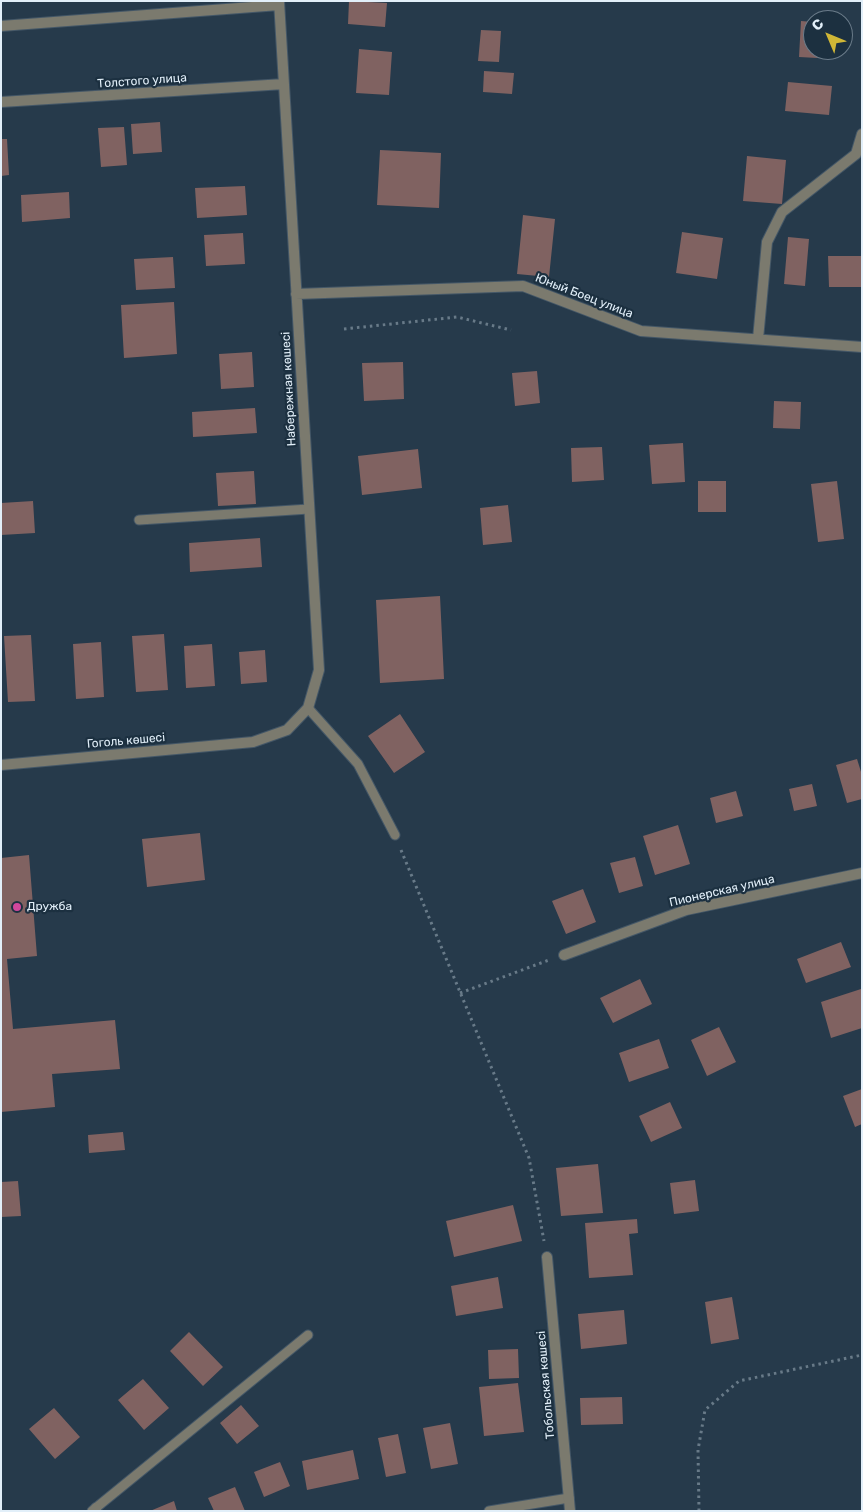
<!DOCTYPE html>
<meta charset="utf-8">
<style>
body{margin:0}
#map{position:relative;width:863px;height:1512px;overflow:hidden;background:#263a4b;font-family:Rubik,sans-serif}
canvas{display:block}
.frame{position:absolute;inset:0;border:2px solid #e2eff9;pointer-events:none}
.north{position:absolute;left:803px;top:10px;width:50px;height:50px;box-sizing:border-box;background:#1c3040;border:1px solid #6b7c8a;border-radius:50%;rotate:315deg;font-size:14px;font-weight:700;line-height:20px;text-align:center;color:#e2eff9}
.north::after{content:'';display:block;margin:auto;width:18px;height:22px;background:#d0b736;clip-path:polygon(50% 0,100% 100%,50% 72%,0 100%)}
</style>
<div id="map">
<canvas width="863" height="1512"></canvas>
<div class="frame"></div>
<div class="north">С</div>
</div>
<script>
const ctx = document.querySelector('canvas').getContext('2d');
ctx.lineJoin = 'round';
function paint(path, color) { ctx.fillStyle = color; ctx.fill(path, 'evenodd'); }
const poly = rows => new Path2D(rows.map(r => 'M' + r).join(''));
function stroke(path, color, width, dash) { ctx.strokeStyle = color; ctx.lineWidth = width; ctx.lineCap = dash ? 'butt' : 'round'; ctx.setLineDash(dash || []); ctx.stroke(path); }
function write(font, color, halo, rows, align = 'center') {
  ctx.font = font + ' Rubik,sans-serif'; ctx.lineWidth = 4.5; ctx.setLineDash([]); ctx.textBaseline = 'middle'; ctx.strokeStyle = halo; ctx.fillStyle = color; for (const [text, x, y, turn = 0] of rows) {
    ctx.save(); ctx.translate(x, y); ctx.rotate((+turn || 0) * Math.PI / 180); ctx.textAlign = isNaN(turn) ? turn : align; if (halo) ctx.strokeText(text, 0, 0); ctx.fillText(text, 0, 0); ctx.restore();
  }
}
paint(poly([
 [349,1,387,3,385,27,348,24],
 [801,21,813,22,813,50,836,50,836,59,799,57],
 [481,30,501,31,499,62,478,61],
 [359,49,392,52,389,95,356,93],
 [484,71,514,73,512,94,483,92],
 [788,82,832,86,829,115,785,111],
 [160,122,162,152,133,154,131,124],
 [124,127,127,165,101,167,98,128],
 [1,139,7,139,9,175,1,176],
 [380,150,441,153,439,208,377,205],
 [747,156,786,160,782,204,743,201],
 [245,186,247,215,197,218,195,188],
 [69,192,70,218,22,222,21,195],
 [523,215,555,219,549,277,517,274],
 [682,232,723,238,717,279,676,273],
 [243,233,245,264,206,266,204,235],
 [788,237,809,239,805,286,784,284],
 [828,256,862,256,862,287,829,287],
 [173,257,175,288,136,290,134,259],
 [174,302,177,354,124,358,121,305],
 [252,352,254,387,221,389,219,354],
 [403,362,404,399,364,401,362,363],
 [537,371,540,403,515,406,512,373],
 [774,401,801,402,800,429,773,428],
 [255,408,257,433,193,437,192,412],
 [683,443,685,482,652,484,649,445],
 [602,447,604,480,572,482,571,448],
 [418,449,422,488,362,495,358,456],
 [254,471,256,504,218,506,216,473],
 [698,481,726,481,726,512,698,512],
 [837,481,844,539,818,542,811,484],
 [33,501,35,533,1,535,1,503],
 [508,505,512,542,483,545,480,508],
 [260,538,262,567,190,572,189,543],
 [440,596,444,679,380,683,376,600],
 [164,634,168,690,136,692,132,636],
 [31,635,35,701,8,702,4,636],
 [101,642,104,697,76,699,73,644],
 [212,644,215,686,186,688,184,646],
 [265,650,267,682,241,684,239,652],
 [400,714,425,752,394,773,368,736],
 [857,759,862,775,862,799,847,803,836,765],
 [812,784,817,806,794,811,789,789],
 [736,791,743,816,716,823,710,798],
 [678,825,690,864,655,875,643,836],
 [200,833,205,880,147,887,142,839],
 [29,855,37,956,7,959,13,1029,115,1020,120,1069,52,1074,55,1107,1,1112,1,858],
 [635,857,643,886,619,893,610,863],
 [583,889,596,922,566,934,552,901],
 [841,942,851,967,806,983,797,959],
 [640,979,652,1004,613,1023,600,998],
 [861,989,862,1028,831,1038,821,1002],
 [719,1027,736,1062,707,1076,691,1040],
 [659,1039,669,1068,629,1082,619,1053],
 [862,1089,862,1124,855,1127,843,1096],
 [670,1102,682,1128,651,1142,639,1116],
 [123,1132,125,1150,89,1153,88,1135],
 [598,1164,603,1213,561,1216,556,1168],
 [695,1180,699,1211,674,1214,670,1183],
 [18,1181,21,1216,1,1217,1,1182],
 [513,1205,522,1241,454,1257,446,1221],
 [637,1219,638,1233,629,1234,633,1275,589,1278,585,1223],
 [498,1277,503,1308,456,1316,451,1286],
 [732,1297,739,1339,711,1344,705,1302],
 [624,1310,627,1344,581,1349,578,1314],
 [189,1332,223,1367,203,1386,170,1351],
 [518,1349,519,1378,489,1379,488,1350],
 [143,1379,169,1408,144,1430,118,1400],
 [518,1383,524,1432,484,1436,479,1387],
 [622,1397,623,1424,581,1425,580,1398],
 [241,1405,259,1426,237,1444,220,1423],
 [54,1408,80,1437,55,1459,29,1429],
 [450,1423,458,1464,431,1469,423,1428],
 [398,1434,406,1473,386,1477,378,1438],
 [353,1450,359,1479,307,1490,302,1461],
 [280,1462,290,1486,264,1497,254,1472],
 [235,1487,245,1511,214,1511,208,1498],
 [174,1501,177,1511,150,1511]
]), '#806261');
const lane = poly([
 [139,520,309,509],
 [308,708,358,764,395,835],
 [92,1511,308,1335],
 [489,1511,569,1498]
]);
const street = poly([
 [1,26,279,5],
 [1,102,284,84],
 [296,294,523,286,641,331,862,347],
 [758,339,767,242,782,212,856,154,862,134],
 [1,765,253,742,287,730,308,708,319,670,279,1],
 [564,955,686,910,862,873],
 [547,1257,570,1511],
 [96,1508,96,1511]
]);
stroke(lane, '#445767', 11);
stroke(street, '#445767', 12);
stroke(poly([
 [344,329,457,317,511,330],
 [401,850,529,1158,544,1241],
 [460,993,549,960],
 [699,1511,698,1450,705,1410,739,1381,862,1355]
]), '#687a88', 3, [2.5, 4]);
stroke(lane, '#7b7a6e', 9);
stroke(street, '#7b7a6e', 10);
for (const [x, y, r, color] of [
 [17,907,5,"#d1479c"]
]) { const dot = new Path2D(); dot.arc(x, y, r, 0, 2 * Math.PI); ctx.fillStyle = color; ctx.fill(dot); stroke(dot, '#1c3040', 2); }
write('12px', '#e2eff9', '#1c3040', [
 ["Толстого улица",142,81,-4],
 ["Юный Боец улица",584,296,21],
 ["Набережная көшесі",289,389,-93],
 ["Гоголь көшесі",126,741,-5],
 ["Пионерская улица",722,891,-13],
 ["Тобольская көшесі",546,1385,-95]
]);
write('12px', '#e2eff9', '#1c3040', [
 ["Дружба",27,907]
], 'left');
</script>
